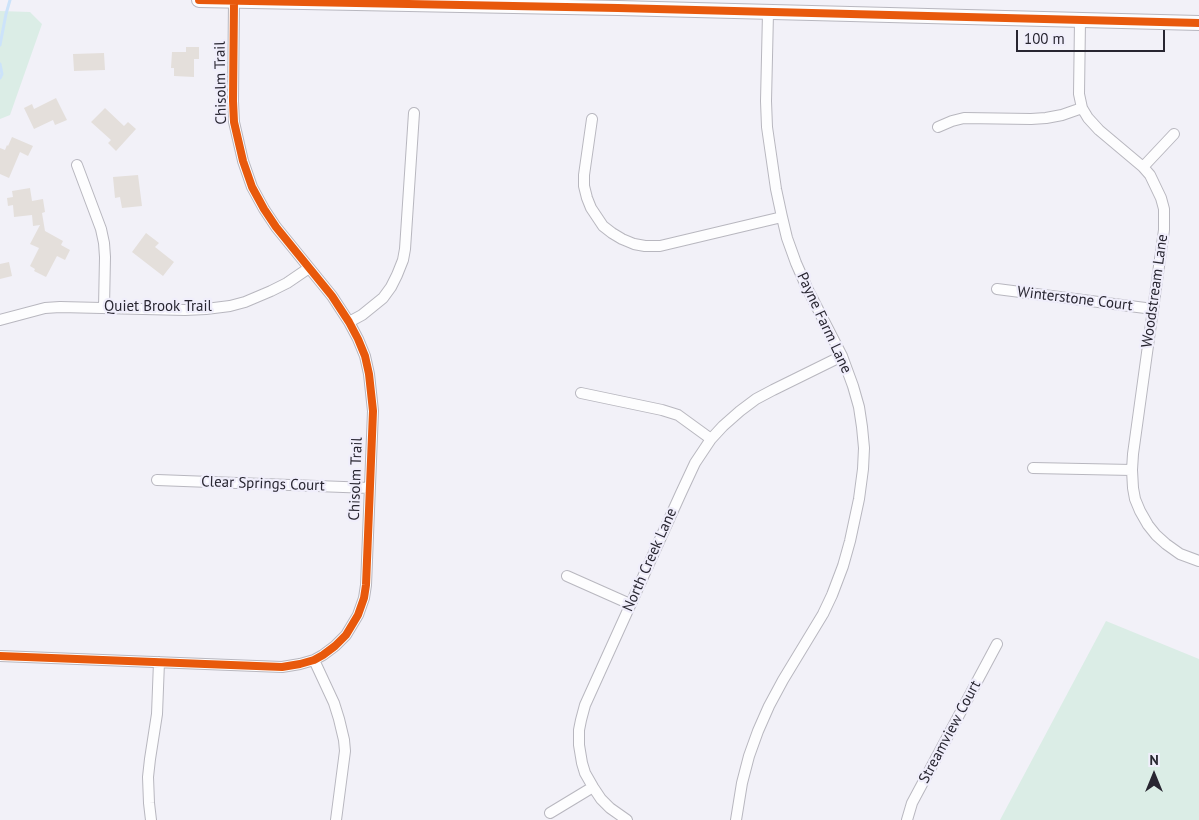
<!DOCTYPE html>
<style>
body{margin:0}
#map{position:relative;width:1199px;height:820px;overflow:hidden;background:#f2f1f8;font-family:"PT Sans",sans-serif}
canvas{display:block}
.north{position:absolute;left:1129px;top:750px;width:50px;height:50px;-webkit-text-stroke:4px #f0eefb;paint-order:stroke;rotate:0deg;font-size:14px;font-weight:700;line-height:20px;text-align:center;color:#282631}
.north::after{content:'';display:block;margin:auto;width:18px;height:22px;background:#282631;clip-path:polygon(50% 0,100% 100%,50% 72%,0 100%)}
.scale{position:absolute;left:1016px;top:30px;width:149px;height:22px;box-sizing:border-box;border:2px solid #282631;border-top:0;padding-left:6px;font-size:15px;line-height:18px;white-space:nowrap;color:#282631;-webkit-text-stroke:4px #f0eefb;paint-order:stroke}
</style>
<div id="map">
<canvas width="1199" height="820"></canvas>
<div class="north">N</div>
<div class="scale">100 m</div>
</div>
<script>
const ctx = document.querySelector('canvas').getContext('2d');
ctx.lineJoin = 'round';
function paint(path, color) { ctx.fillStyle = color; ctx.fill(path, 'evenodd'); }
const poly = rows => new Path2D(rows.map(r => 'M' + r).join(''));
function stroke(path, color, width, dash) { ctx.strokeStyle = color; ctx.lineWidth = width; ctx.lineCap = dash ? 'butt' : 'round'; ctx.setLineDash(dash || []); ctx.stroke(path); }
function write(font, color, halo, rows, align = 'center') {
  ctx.font = font + ' "PT Sans",sans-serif'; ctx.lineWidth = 4.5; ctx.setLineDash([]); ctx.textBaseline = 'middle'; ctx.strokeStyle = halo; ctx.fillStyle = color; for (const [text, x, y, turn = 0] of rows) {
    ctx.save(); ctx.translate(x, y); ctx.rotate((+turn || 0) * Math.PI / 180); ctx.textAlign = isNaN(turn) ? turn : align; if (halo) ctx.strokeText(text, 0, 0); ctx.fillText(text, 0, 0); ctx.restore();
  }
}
paint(poly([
 [0,11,30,12,42,24,10,115,0,119],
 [1106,621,1199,659,1199,820,1000,820]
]), '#dbede6');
stroke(poly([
 [0,45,6,14,10,0],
 [0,64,2,74,0,78]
]), '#cce3fa', 3);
paint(poly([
 [186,47,199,47,199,59,194,59,194,77,174,76,174,68,171,68,172,52,186,52],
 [104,53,105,70,74,71,73,54],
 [56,98,67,120,55,125,53,120,34,129,24,108,32,104,34,109],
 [105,108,124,126,128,122,136,129,116,151,108,143,111,140,91,122],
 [12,137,33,146,28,156,20,152,9,178,0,174,0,148,5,150,7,145,8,146],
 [138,175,142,206,122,208,120,197,115,198,113,177],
 [30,188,32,201,43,199,45,212,42,213,45,231,63,241,61,245,70,250,65,260,57,256,46,277,34,271,35,269,30,266,39,248,30,244,40,225,33,226,32,215,14,217,13,205,8,206,7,198,13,197,12,191],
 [146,233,159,243,155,247,174,262,163,276,132,252],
 [9,262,12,276,0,279,0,264]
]), '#e4dfdb');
const street = poly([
 [1080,21,1079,94,1082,108,1088,118,1099,130,1143,167,1150,175,1161,198,1164,209,1164,230,1133,454,1132,470,1133,488,1135,499,1140,511,1148,525,1156,535,1166,544,1180,554,1199,561],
 [592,119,584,175,584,186,587,198,591,208,603,226,612,233,622,239,634,244,645,246,660,246,782,217],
 [938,127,952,121,964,118,1031,119,1046,118,1062,115,1082,108],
 [77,165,101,229,104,243,105,257,104,307],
 [1143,167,1174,134],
 [997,289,1153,309],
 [0,320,45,308,60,307,185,310,206,309,230,306,245,302,271,291,287,283,309,268],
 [349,322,362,315,383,298,391,287,397,275,403,260,405,249,414,113],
 [581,393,662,410,678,415,711,439],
 [1033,468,1132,470],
 [157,480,370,488],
 [567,576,630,604],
 [0,656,282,667,300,664,314,660,323,655,335,646,346,635,358,615,364,598,366,585,373,411,369,374,365,356,358,339,349,322,332,296,276,227,264,209,252,187,243,161,234,122,233,101,234,1],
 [314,660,334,703,339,719,344,740,345,751,336,820],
 [550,813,593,787],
 [151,820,149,803,148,777,150,759,157,714,159,662],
 [627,820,610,808,601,799,593,787,585,773,582,763,579,745,579,730,581,720,585,705,681,493,695,463,711,439,723,426,740,411,756,399,773,390,842,356],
 [736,820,742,783,749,756,758,731,769,706,783,680,823,614,832,595,843,566,850,541,859,499,863,469,864,448,862,427,859,407,853,386,842,356,807,288,796,263,787,238,782,217,776,189,767,127,766,101,768,13],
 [907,820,912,803,997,644]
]);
const secondary = poly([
 [199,0,618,8,1199,23]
]);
stroke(street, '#b8b7bf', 12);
stroke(secondary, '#b8b7bf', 16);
stroke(street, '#fdfdfe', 10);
stroke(secondary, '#fdfdfe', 14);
stroke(poly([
 [199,0,618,8,1199,23],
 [0,656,282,667,300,664,314,660,323,655,335,646,346,635,358,615,364,598,366,585,373,411,369,374,365,356,358,339,349,322,332,296,276,227,264,209,252,187,243,161,234,122,233,101,234,1]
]), '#e8590c', 8);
write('15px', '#282631', '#f0eefb', [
 ["Chisolm Trail",221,83,-91],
 ["Woodstream Lane",1155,291,-82],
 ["Winterstone Court",1075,299,7],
 ["Quiet Brook Trail",158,307],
 ["Payne Farm Lane",824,323,65],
 ["Chisolm Trail",356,479,-88],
 ["Clear Springs Court",263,484,2],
 ["North Creek Lane",650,560,-66],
 ["Streamview Court",950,732,-62]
]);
</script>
